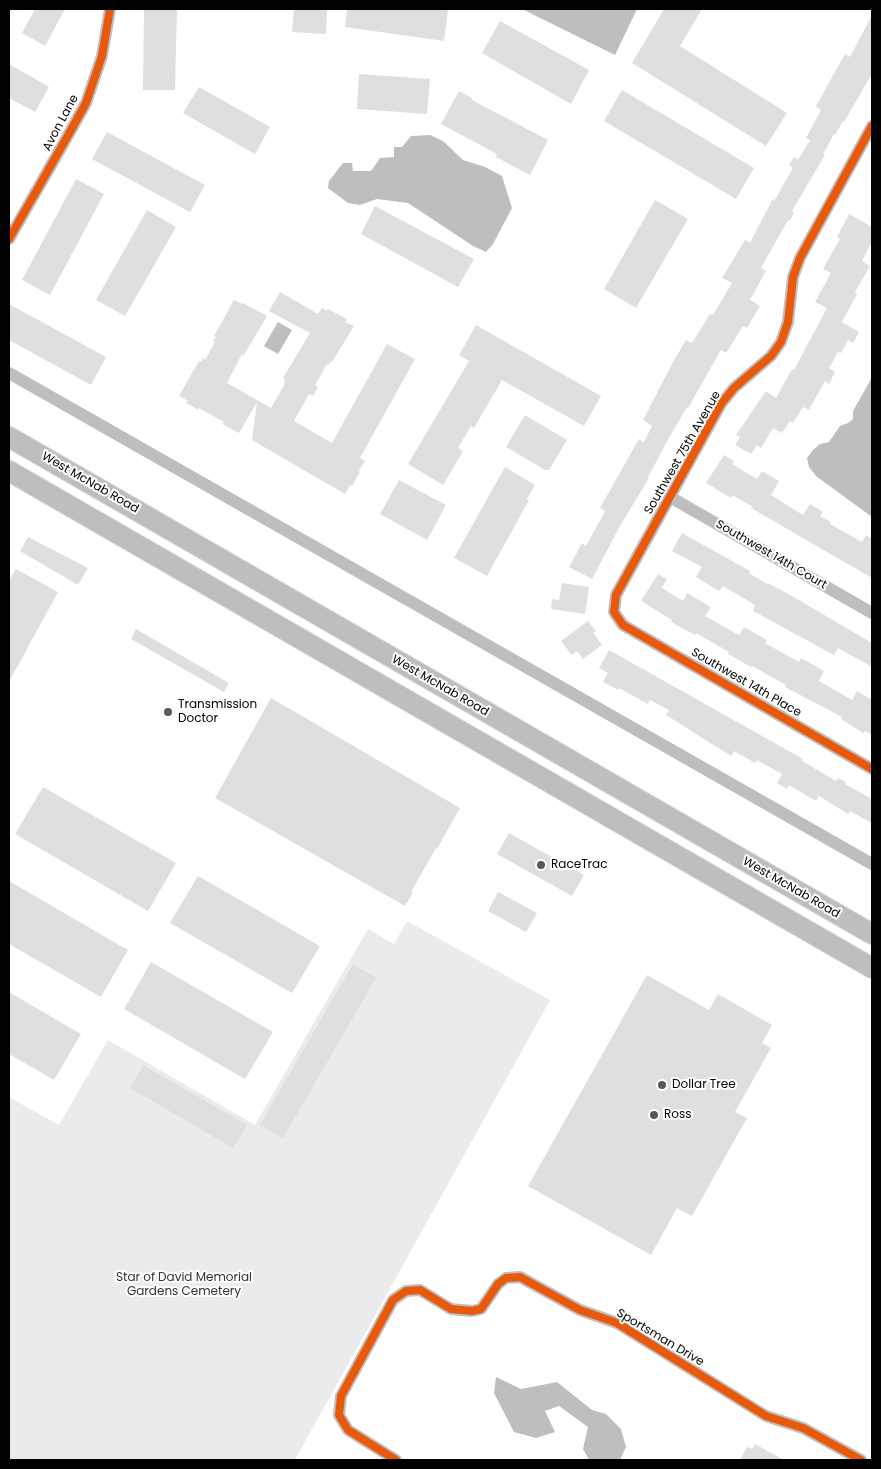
<!DOCTYPE html>
<style>
body{margin:0}
#map{position:relative;width:881px;height:1469px;overflow:hidden;background:#fff;font-family:Poppins,sans-serif}
canvas{display:block}
.frame{position:absolute;inset:0;border:10px solid #000;pointer-events:none}
</style>
<div id="map">
<canvas width="881" height="1469"></canvas>
<div class="frame"></div>
</div>
<script>
const ctx = document.querySelector('canvas').getContext('2d');
ctx.lineJoin = 'round';
function paint(path, color) { ctx.fillStyle = color; ctx.fill(path, 'evenodd'); }
const poly = rows => new Path2D(rows.map(r => 'M' + r).join(''));
function stroke(path, color, width, dash) { ctx.strokeStyle = color; ctx.lineWidth = width; ctx.lineCap = dash ? 'butt' : 'round'; ctx.setLineDash(dash || []); ctx.stroke(path); }
function write(font, color, halo, rows, align = 'center') {
  ctx.font = font + ' Poppins,sans-serif'; ctx.lineWidth = 4; ctx.setLineDash([]); ctx.textBaseline = 'middle'; ctx.strokeStyle = halo; ctx.fillStyle = color; for (const [text, x, y, turn = 0] of rows) {
    ctx.save(); ctx.translate(x, y); ctx.rotate((+turn || 0) * Math.PI / 180); ctx.textAlign = isNaN(turn) ? turn : align; if (halo) ctx.strokeText(text, 0, 0); ctx.fillText(text, 0, 0); ctx.restore();
  }
}
paint(poly([
 [407,921,550,1000,295,1460,9,1460,9,1097,59,1125,108,1040,255,1125,368,929,394,944]
]), '#ebebeb');
paint(poly([
 [522,9,637,9,615,55],
 [430,135,443,141,463,160,485,167,502,176,512,208,493,244,486,252,473,246,408,203,377,199,360,205,348,203,328,188,329,181,343,163,352,163,353,171,371,171,380,158,394,157,394,147,402,147,411,136],
 [278,322,292,330,278,354,264,346],
 [872,374,872,517,816,476,809,467,807,458,813,450,820,444,829,442,840,426,848,423,853,419,853,411,870,381],
 [496,1377,521,1389,557,1382,592,1410,606,1414,621,1429,626,1447,620,1460,589,1460,583,1449,588,1427,559,1406,545,1411,555,1432,536,1438,514,1432,494,1393]
]), '#bebebe');
stroke(poly([
 [9,373,872,864]
]), '#bebebe', 12);
paint(poly([
 [35,9,65,9,45,46,22,33],
 [144,9,177,9,175,90,143,90],
 [294,9,327,9,326,34,292,32],
 [347,9,448,9,444,41,345,27],
 [664,9,702,9,680,46,787,113,766,146,632,63],
 [872,15,872,74,844,122,843,121,835,135,834,134,823,154,825,155,792,211,794,212,790,221,788,220,761,268,766,271,750,300,760,306,747,328,743,326,726,353,721,350,688,408,687,407,670,436,648,477,649,478,620,526,592,579,569,567,582,543,586,546,605,511,600,508,639,439,644,442,652,426,643,420,673,362,686,340,692,343,710,314,713,315,732,283,722,278,745,240,750,243,772,200,774,201,793,168,789,165,794,157,798,160,810,140,806,138,821,110,816,106,845,54,850,57],
 [500,21,589,70,571,104,482,53],
 [9,64,49,87,35,112,9,98],
 [359,74,430,79,427,114,357,109],
 [199,87,270,127,255,154,183,113],
 [622,90,754,168,736,199,604,121],
 [459,91,472,98,472,100,548,140,530,175,496,157,497,154,441,124],
 [107,132,205,185,190,212,92,159],
 [76,179,104,194,50,295,22,280],
 [655,200,688,219,636,308,604,289],
 [375,206,474,259,458,287,361,234],
 [147,210,176,227,125,316,96,300],
 [849,214,872,227,872,242,862,261,870,266,855,292,857,294,842,322,859,332,853,343,848,340,841,353,838,352,829,368,835,372,829,384,825,381,809,410,803,407,793,423,790,421,782,433,773,428,761,448,757,445,751,454,735,445,740,437,736,435,766,391,776,398,792,369,794,370,827,308,815,302,831,273,823,269,840,239,837,237],
 [280,292,318,314,322,308,327,311,328,309,347,319,345,322,354,326,332,362,331,361,329,365,327,364,315,385,318,387,313,396,309,394,294,421,332,443,387,344,415,359,360,458,365,461,359,471,360,472,352,486,350,485,345,494,252,440,257,402,239,433,222,424,224,422,199,408,198,410,186,403,188,401,179,396,199,361,201,362,203,358,205,360,215,342,213,341,216,337,214,336,234,300,242,304,243,303,267,316,244,355,242,354,227,383,271,408,284,385,285,379,283,378,310,333,269,311],
 [9,304,106,357,91,385,9,340],
 [476,325,601,396,584,426,502,380,474,428,471,426,458,448,463,451,443,485,408,464,469,361,459,355],
 [525,415,567,440,549,470,545,470,506,447],
 [724,455,734,461,732,464,757,479,762,471,779,481,771,495,803,515,810,504,823,512,820,516,831,522,830,524,862,542,866,535,872,539,872,578,751,508,752,506,732,495,731,498,706,483],
 [505,467,535,485,527,499,529,500,487,576,454,558],
 [399,480,446,505,427,540,380,514],
 [682,533,750,571,749,573,767,584,768,583,792,596,872,643,872,667,838,648,834,655,753,611,755,605,723,586,719,591,696,577,702,567,672,551],
 [28,537,88,568,78,585,20,551],
 [16,569,58,592,9,682,9,581],
 [658,574,667,579,662,588,683,601,687,593,711,607,705,616,739,635,744,627,767,640,765,643,799,662,801,658,824,671,819,681,852,700,857,691,872,700,872,735,865,731,863,733,841,719,842,717,785,687,786,685,752,666,751,667,728,654,729,652,696,633,695,635,671,622,672,620,641,601],
 [562,583,589,587,585,614,551,609,552,599,559,600],
 [588,621,596,631,593,633,602,645,583,659,577,651,572,655,561,641],
 [136,629,229,683,224,692,131,639],
 [609,650,803,759,802,761,836,781,838,778,846,782,845,784,872,799,872,823,850,811,848,814,819,796,816,801,789,785,787,789,777,783,782,774,757,760,755,763,734,751,731,756,666,715,669,710,650,700,648,704,619,688,618,690,603,682,608,673,599,668],
 [271,698,460,808,437,849,436,848,411,892,413,893,405,906,215,798],
 [43,787,176,863,148,911,15,834],
 [509,833,584,875,572,896,497,854],
 [198,876,320,946,292,993,170,923],
 [9,881,128,950,101,997,9,944],
 [498,892,537,913,526,932,488,911],
 [151,962,273,1032,245,1079,124,1009],
 [353,964,376,978,283,1138,260,1125],
 [647,975,709,1010,718,994,772,1025,762,1043,771,1048,735,1112,747,1118,692,1216,677,1208,651,1255,528,1186],
 [9,992,81,1034,54,1080,9,1054],
 [143,1065,247,1125,233,1148,130,1088],
 [755,1444,784,1460,740,1460,747,1447,752,1449]
]), '#dfdfdf');
const primary = poly([
 [9,437,872,934],
 [9,471,872,968]
]);
stroke(primary, '#dbdbdb', 22);
stroke(poly([
 [872,126,800,258,793,277,788,322,781,342,771,356,734,388,721,404,616,595,614,612,623,625,872,769],
 [9,239,70,132,86,103,102,56,110,9],
 [670,497,872,613],
 [396,1460,348,1430,339,1415,341,1396,393,1300,406,1291,420,1290,451,1309,472,1311,481,1309,498,1284,506,1278,520,1277,580,1310,617,1323,766,1416,803,1428,861,1460]
]), '#bebebe', 12);
stroke(primary, '#bebebe', 20);
stroke(poly([
 [872,126,800,258,793,277,788,322,781,342,771,356,734,388,721,404,616,595,614,612,623,625,872,769],
 [9,239,70,132,86,103,102,56,110,9],
 [396,1460,348,1430,339,1415,341,1396,393,1300,406,1291,420,1290,451,1309,472,1311,481,1309,498,1284,506,1278,520,1277,580,1310,617,1323,766,1416,803,1428,861,1460]
]), '#e8590c', 8);
for (const [x, y, r, color] of [
 [168,712,5,"#595959"],
 [541,865,5,"#595959"],
 [662,1085,5,"#595959"],
 [654,1115,5,"#595959"]
]) { const dot = new Path2D(); dot.arc(x, y, r, 0, 2 * Math.PI); ctx.fillStyle = color; ctx.fill(dot); stroke(dot, '#fff', 2); }
write('12px', '#000', '#fff', [
 ["Avon Lane",61,123,-62],
 ["Southwest 75th Avenue",683,453,-60],
 ["West McNab Road",90,483,30],
 ["Southwest 14th Court",771,555,30],
 ["Southwest 14th Place",746,683,30],
 ["West McNab Road",440,686,30],
 ["West McNab Road",791,888,30],
 ["Sportsman Drive",660,1338,31]
]);
write('12px', '#000', '#fff', [
 ["Transmission",178,705],
 ["Doctor",178,719],
 ["RaceTrac",551,865],
 ["Dollar Tree",672,1085],
 ["Ross",664,1115]
], 'left');
write('12px', '#323232', '#fff', [
 ["Star of David Memorial",184,1278],
 ["Gardens Cemetery",184,1292]
]);
</script>
